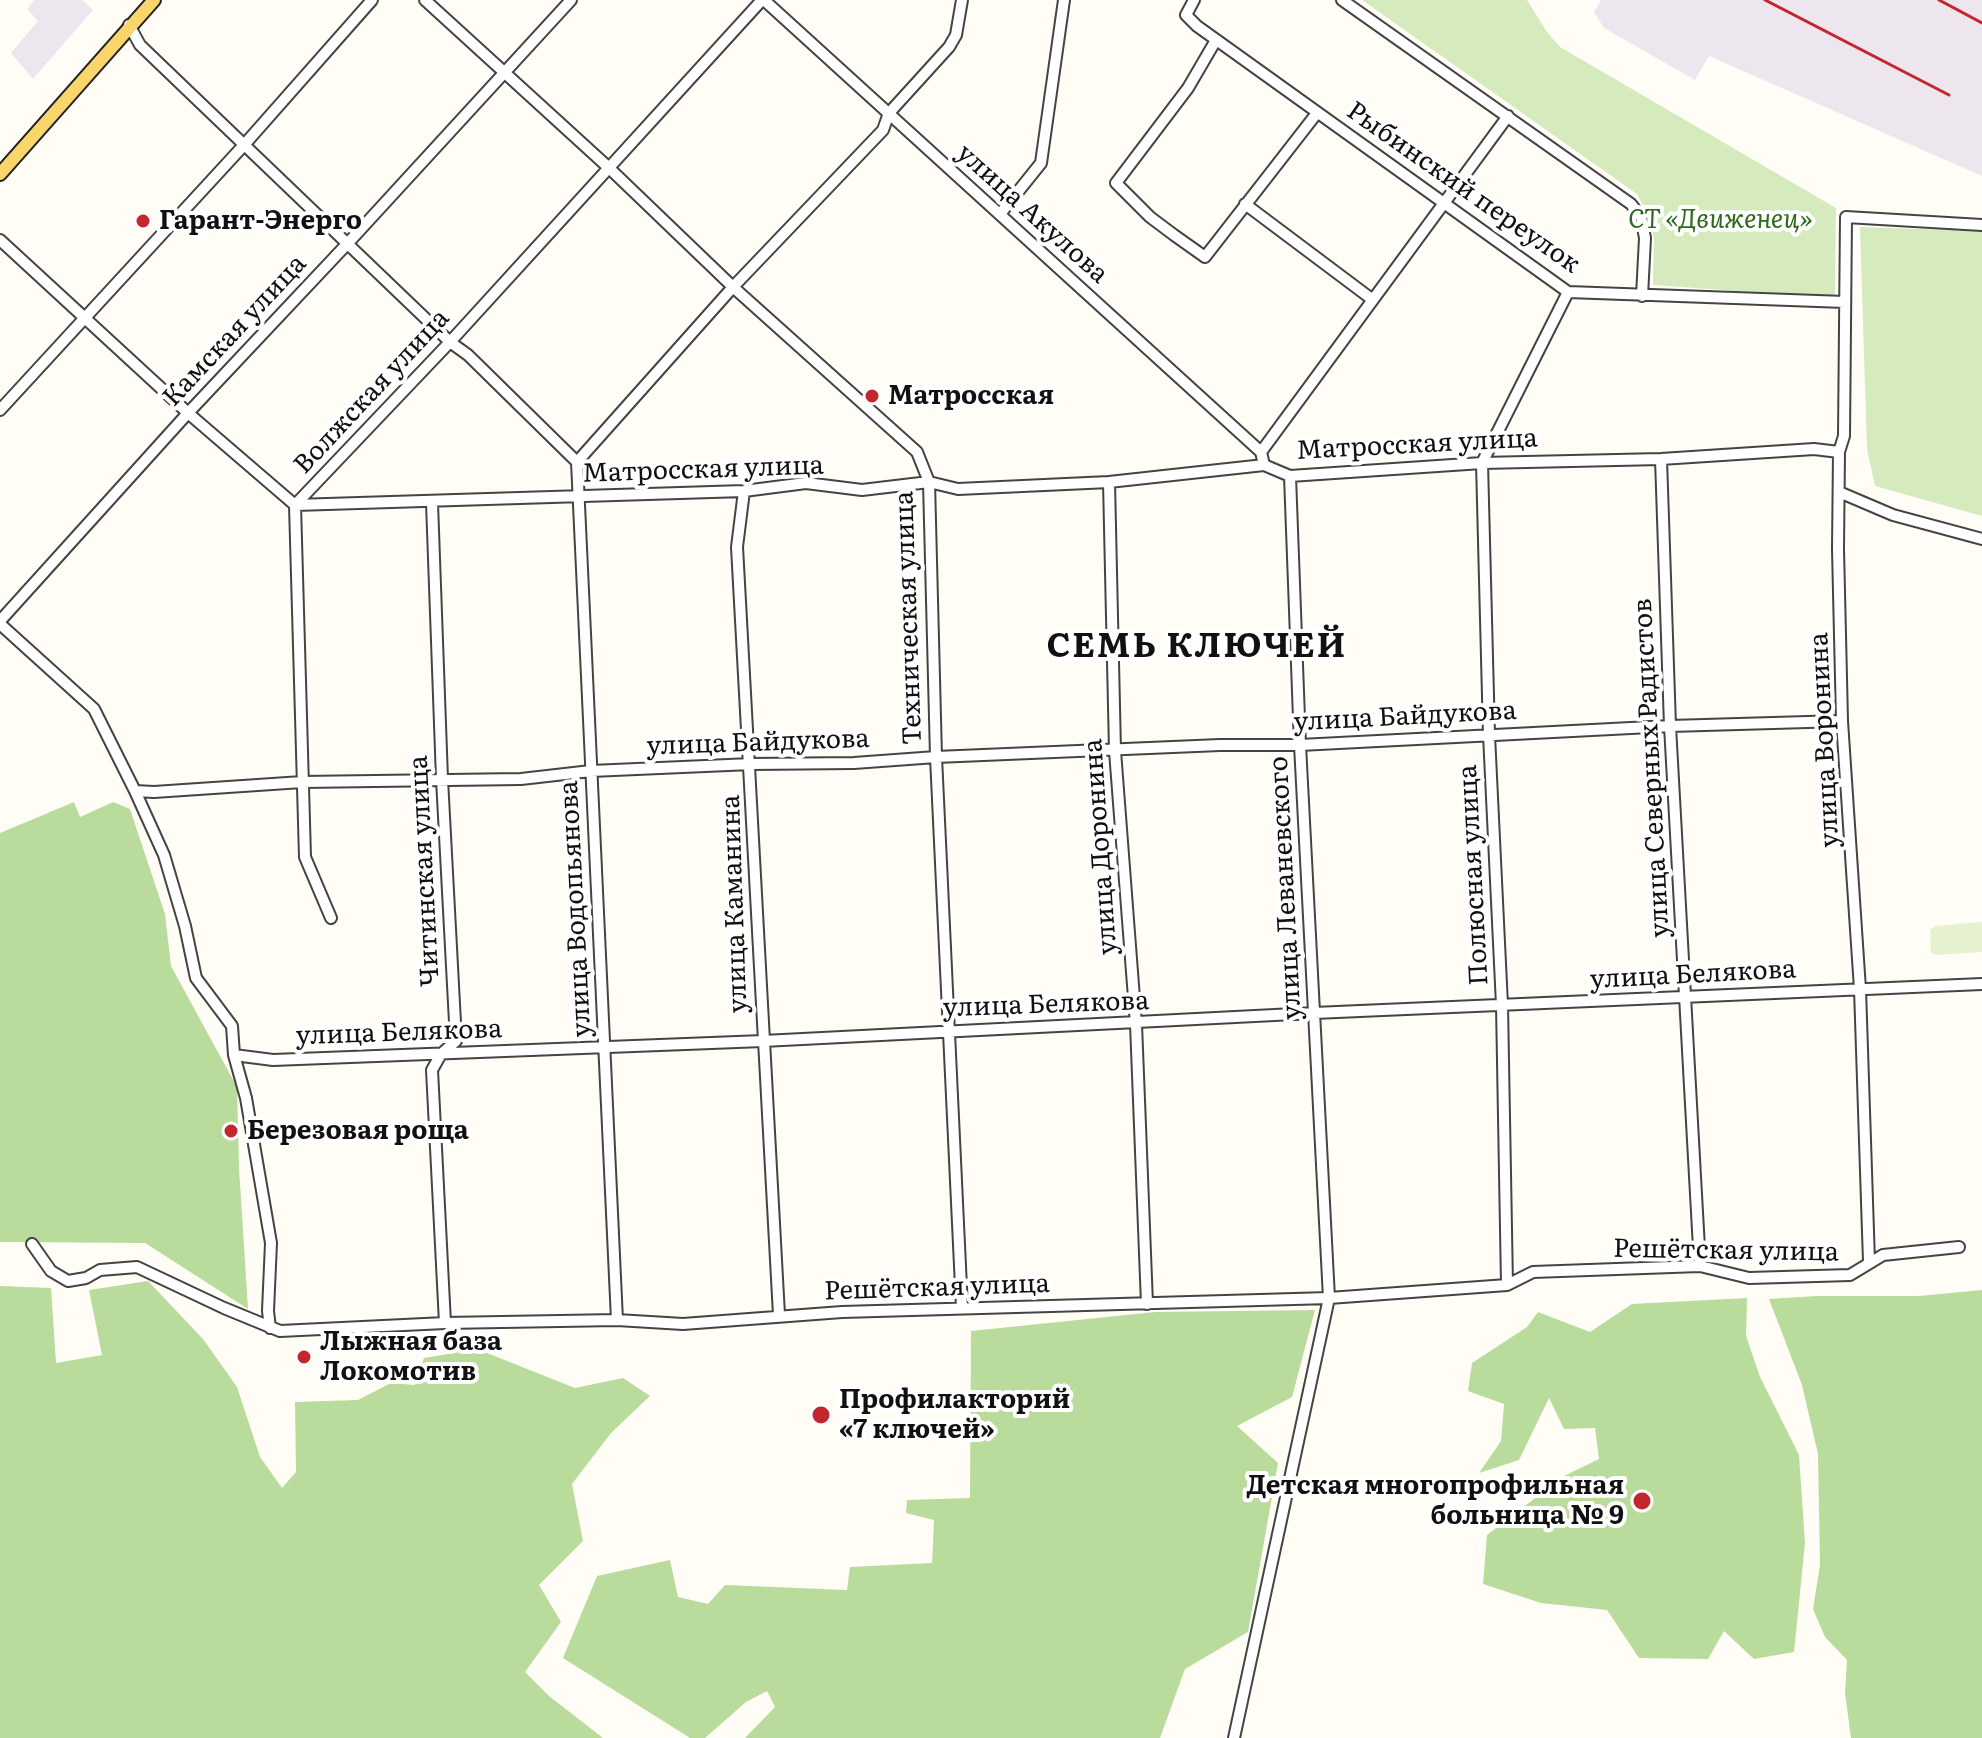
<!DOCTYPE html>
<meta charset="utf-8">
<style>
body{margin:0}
canvas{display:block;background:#fffdf5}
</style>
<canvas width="1982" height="1738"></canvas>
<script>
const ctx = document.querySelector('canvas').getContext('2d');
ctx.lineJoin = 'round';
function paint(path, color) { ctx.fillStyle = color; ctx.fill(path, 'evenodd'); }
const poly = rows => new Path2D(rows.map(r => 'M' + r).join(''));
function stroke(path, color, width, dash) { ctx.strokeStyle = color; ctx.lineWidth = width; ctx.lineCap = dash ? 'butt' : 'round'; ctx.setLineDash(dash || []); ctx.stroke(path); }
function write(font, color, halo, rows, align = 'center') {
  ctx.font = font + ' Literata,serif'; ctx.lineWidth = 8; ctx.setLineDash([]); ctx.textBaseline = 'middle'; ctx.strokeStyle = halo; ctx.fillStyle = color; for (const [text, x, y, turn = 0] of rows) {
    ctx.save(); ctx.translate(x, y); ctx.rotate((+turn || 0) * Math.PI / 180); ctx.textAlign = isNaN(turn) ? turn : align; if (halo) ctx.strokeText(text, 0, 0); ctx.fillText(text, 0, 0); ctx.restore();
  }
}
paint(poly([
 [34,0,82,0,93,10,33,79,11,53,38,21,27,9],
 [1601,0,1982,0,1982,176,1709,56,1695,80,1604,28,1594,12]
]), '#eee6ef');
paint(poly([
 [1362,0,1527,0,1547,32,1560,47,1836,208,1835,298,1653,285,1654,239,1649,217,1637,194],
 [1860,227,1982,231,1982,516,1875,486,1867,449]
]), '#d5ebbd');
paint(poly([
 [74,802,80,817,113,802,130,809,165,914,171,966,237,1087,239,1168,248,1309,145,1243,0,1242,0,833],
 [148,1281,203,1339,237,1387,260,1457,282,1488,296,1472,295,1402,358,1400,391,1383,415,1385,424,1358,477,1349,575,1388,623,1378,650,1396,611,1433,572,1484,583,1541,539,1585,561,1622,525,1672,549,1696,603,1738,0,1738,0,1286,51,1288,56,1363,102,1355,89,1290],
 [1982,1290,1982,1738,1851,1738,1845,1693,1847,1660,1825,1637,1813,1609,1820,1565,1818,1454,1802,1385,1769,1299,1816,1296,1919,1296],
 [1747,1298,1746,1336,1760,1377,1799,1455,1805,1543,1794,1652,1754,1659,1724,1631,1708,1659,1639,1658,1607,1610,1541,1603,1483,1584,1487,1535,1564,1476,1599,1459,1595,1428,1564,1429,1549,1398,1519,1460,1479,1473,1501,1441,1504,1404,1468,1391,1472,1363,1527,1327,1538,1312,1590,1332,1632,1304],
 [1315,1310,1292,1397,1237,1426,1278,1463,1248,1632,1185,1669,1160,1738,745,1738,775,1707,767,1691,746,1702,705,1738,690,1738,563,1658,597,1576,670,1560,678,1597,708,1604,725,1585,847,1590,850,1567,932,1563,934,1520,906,1513,907,1500,970,1498,971,1331,1155,1312]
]), '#b9dc9c');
paint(poly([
 [1982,922,1982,952,1937,955,1931,953,1930,930,1935,926]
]), '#e6f2cf');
const minor = poly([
 [425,0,608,167,733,287,917,452,929,482,936,757,962,1308],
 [764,0,1261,452,1264,465],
 [1194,0,1186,15,1197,26,1568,292,1845,302],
 [1342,0,1631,204,1641,217,1645,238,1642,296],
 [129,25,140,45,450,342,468,355,577,462],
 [1216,40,1188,88,1116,183,1150,217,1174,235,1205,257,1317,113],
 [1245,204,1373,300],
 [1000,214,1041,163,1064,0],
 [0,240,188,413,295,505,744,491,806,483,862,490,929,482,958,489,1109,482,1264,465,1290,476,1482,463,1661,459,1814,449,1839,452],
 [0,410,244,145,372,0],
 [1261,452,1508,116],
 [1661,459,1670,726,1700,1266],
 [1109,482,1115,751,1136,1024,1147,1304],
 [744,491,737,547,779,1315],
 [1839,492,1893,515,1982,539],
 [432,503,442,779,456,1041,441,1054,432,1070,445,1323],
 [0,621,188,413,348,243,571,0],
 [0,624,94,709,135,791,154,792,302,782,521,779,591,771,751,764,854,763,936,757,1220,745,1300,745,1670,726,1842,721],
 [135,791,164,855,185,926,196,978,232,1026,234,1055,246,1098,271,1243,268,1311,270,1328],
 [331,918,305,857,295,505,450,342,762,0],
 [234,1055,273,1060,763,1041,1314,1013,1982,984],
 [32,1244,51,1271,68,1281,86,1278,100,1270,137,1267,224,1308,280,1331,445,1323,617,1320,683,1324,842,1312,1329,1298,1507,1285,1533,1272,1700,1266,1749,1278,1850,1275,1883,1255,1959,1247],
 [1869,1262,1860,989,1842,721,1838,549,1839,452,1844,436,1846,217,1982,225],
 [1507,1285,1502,1005,1489,735,1482,463,1568,292],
 [617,1320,577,462,733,287,883,130,889,113,949,47,956,35,962,0],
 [1234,1738,1329,1298,1300,745,1290,476]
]);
const major = poly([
 [0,174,154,0]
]);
stroke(minor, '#444', 14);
stroke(major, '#222', 16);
stroke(minor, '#fff', 10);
stroke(major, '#f9d66b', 12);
stroke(poly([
 [1765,0,1949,95],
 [1939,0,1982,23]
]), '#c4262e', 3);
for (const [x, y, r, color] of [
 [143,221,8,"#c4262e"],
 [872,396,8,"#c4262e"],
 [231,1131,8,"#c4262e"],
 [304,1357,8,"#c4262e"],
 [821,1415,10,"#c4262e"],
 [1642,1501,10,"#c4262e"]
]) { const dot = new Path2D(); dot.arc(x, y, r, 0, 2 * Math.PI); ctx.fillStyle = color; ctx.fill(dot); stroke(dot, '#fff', 3); }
write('26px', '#111', '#fff', [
 ["Рыбинский переулок",1463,188,35],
 ["улица Акулова",1032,214,42],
 ["Камская улица",235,331,-47],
 ["Волжская улица",372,392,-47],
 ["Матросская улица",1417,445,-3],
 ["Матросская улица",703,470,-2],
 ["Техническая улица",909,618,-92],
 ["улица Байдукова",1405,717,-3],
 ["улица Воронина",1825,740,-93],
 ["улица Байдукова",758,743,-2],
 ["улица Северных Радистов",1652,768,-93],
 ["улица Доронина",1101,847,-94],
 ["Читинская улица",425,871,-93],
 ["Полюсная улица",1474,875,-93],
 ["улица Леваневского",1286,888,-93],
 ["улица Каманина",735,904,-92],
 ["улица Водопьянова",576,909,-93],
 ["улица Белякова",1693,975,-3],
 ["улица Белякова",1046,1005,-2],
 ["улица Белякова",399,1033,-2],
 ["Решётская улица",1726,1251,1],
 ["Решётская улица",937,1288,-2]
]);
write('italic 26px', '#2f6b1f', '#fff', [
 ["СТ «Движенец»",1720,220]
]);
write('bold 26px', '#111', '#fff', [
 ["Гарант-Энерго",159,221],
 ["Матросская",888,396],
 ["Березовая роща",247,1131],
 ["Лыжная база",320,1342],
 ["Локомотив",320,1372],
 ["Профилакторий",839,1400],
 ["«7 ключей»",839,1430],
 ["Детская многопрофильная",1624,1486,"right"],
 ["больница № 9",1624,1516,"right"]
], 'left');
ctx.letterSpacing = '2px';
write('bold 34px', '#111', '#fff', [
 ["СЕМЬ КЛЮЧЕЙ",1197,647]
]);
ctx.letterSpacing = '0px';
</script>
